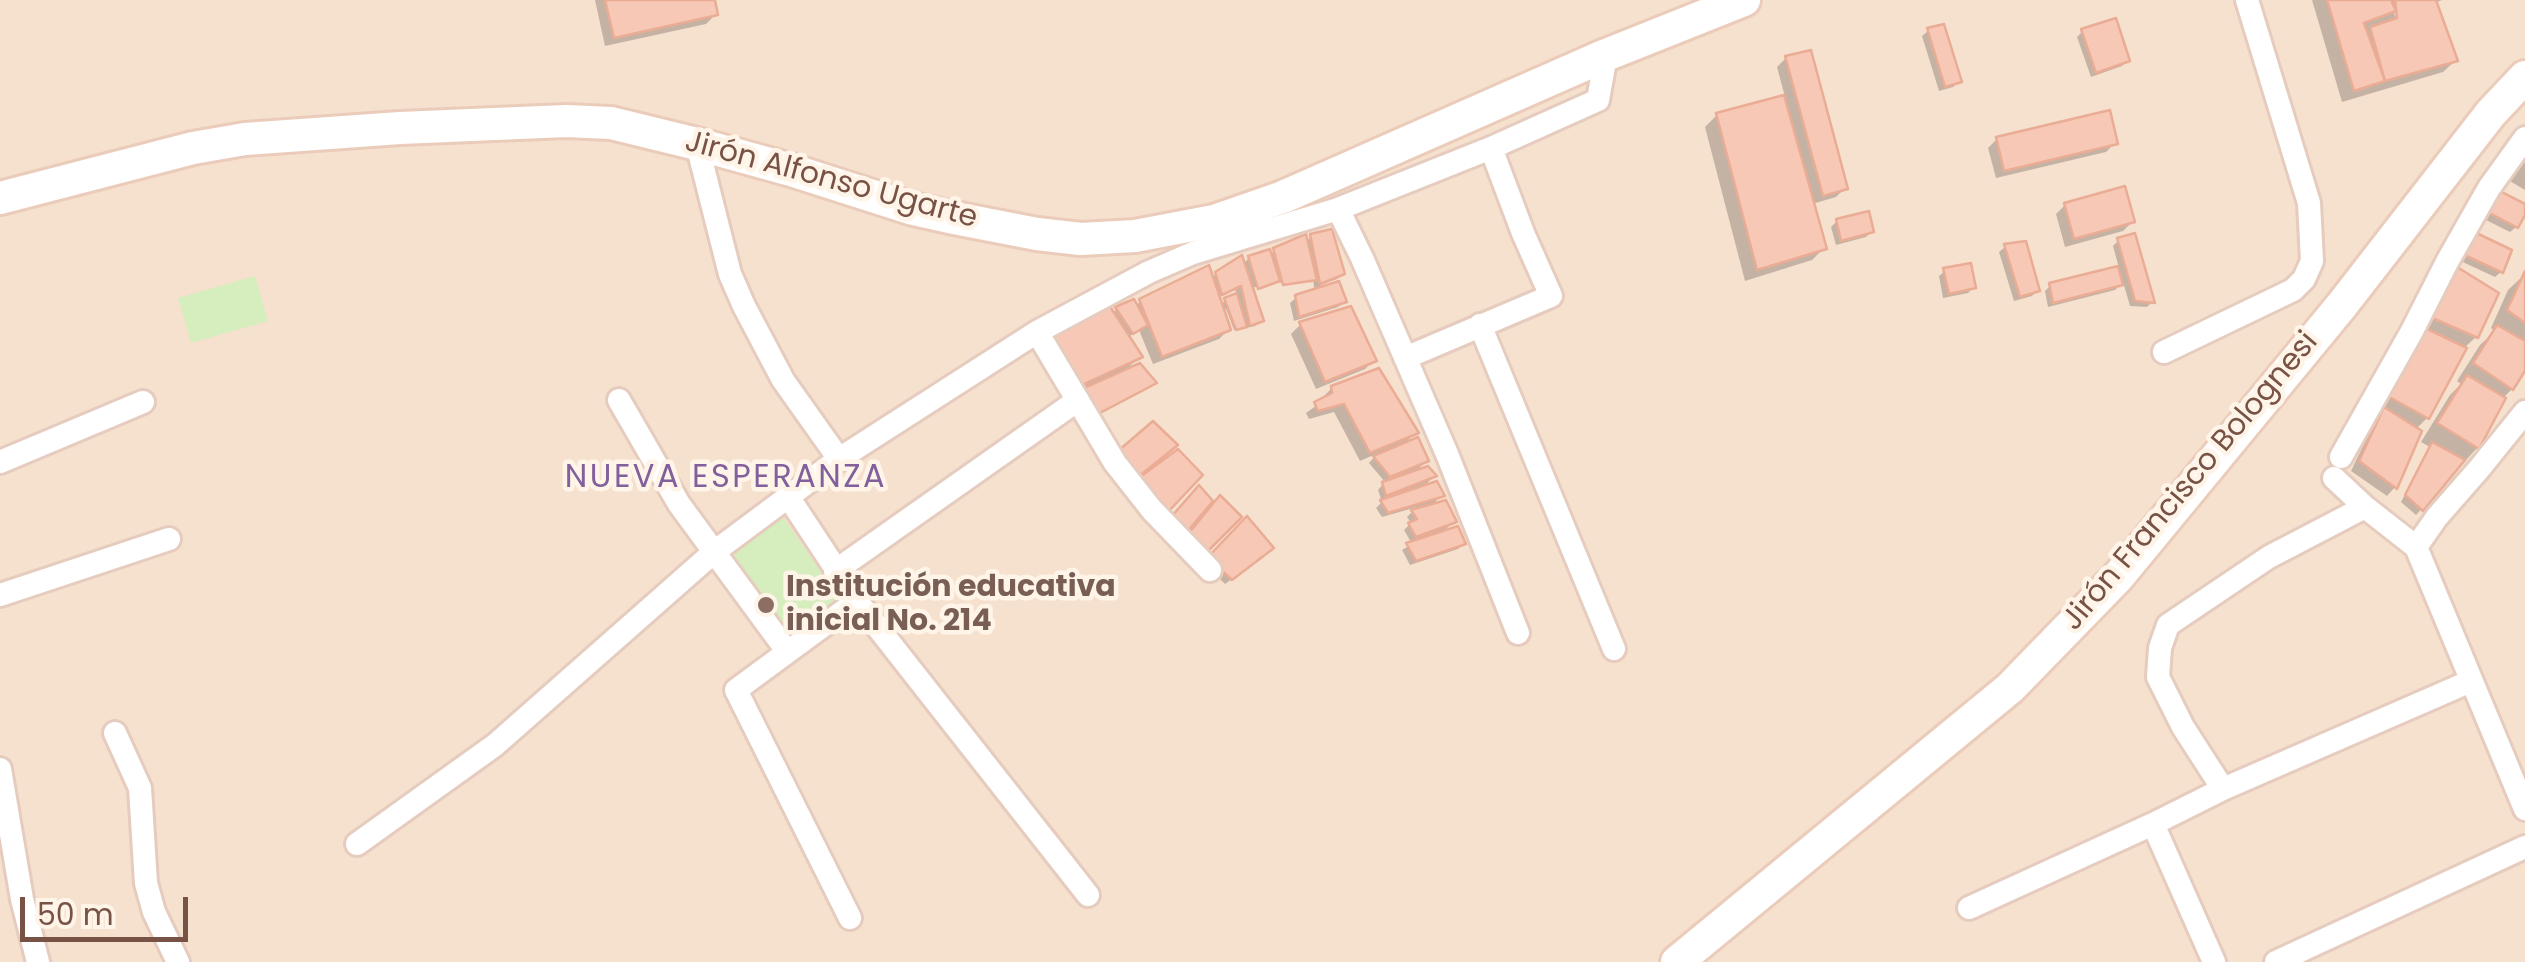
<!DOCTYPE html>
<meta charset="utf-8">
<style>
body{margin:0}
#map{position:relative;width:2525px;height:962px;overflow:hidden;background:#feefe0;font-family:Poppins,sans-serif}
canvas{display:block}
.scale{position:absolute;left:20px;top:897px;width:168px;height:45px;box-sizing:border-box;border:5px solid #775245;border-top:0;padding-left:12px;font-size:30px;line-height:35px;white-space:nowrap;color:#775245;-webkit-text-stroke:8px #fff4e8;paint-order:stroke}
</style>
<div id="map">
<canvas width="2525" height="962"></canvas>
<div class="scale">50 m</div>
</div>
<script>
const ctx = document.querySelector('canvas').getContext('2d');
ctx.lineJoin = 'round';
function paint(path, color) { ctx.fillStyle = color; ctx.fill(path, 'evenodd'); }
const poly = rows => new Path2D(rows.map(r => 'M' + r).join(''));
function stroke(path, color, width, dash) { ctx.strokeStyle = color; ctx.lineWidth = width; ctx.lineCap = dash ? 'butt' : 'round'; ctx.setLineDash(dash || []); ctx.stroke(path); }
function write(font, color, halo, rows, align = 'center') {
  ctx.font = font + ' Poppins,sans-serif'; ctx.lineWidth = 9; ctx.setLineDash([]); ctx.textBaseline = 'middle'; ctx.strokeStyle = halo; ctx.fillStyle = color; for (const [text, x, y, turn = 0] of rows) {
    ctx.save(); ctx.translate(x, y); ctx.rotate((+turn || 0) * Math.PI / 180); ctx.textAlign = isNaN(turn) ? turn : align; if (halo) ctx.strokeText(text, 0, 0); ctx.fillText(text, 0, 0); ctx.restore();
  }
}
paint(poly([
 [0,0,2525,0,2525,962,0,962]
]), '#f6e0ce');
paint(poly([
 [255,276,268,321,191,343,178,298],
 [781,514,843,604,787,642,725,552]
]), '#d6edbd');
paint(poly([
 [595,0,712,0,715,15,706,24,605,46],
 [2312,0,2442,0,2435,3,2456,60,2443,72,2342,102],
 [2397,3,2398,23,2391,6],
 [1928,31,1959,81,1953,87,1939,91,1922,36],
 [2083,31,2128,60,2122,66,2091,77,2077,37],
 [1786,58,1845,188,1836,197,1812,204,1824,248,1812,260,1745,281,1705,127,1717,115,1785,97,1777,67],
 [1997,139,2115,143,2106,152,1996,178,1988,148],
 [2517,156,2525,160,2525,190,2503,177],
 [2489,197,2525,207,2516,227,2510,232,2478,216],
 [2065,205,2132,222,2123,231,2065,247,2056,214],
 [1837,221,1871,232,1866,237,1836,245,1831,227],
 [2471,233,2501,272,2495,277,2454,258],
 [1312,236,1343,274,1337,279,1320,285,1321,290,1344,302,1338,307,1294,321,1290,303,1296,298,1315,292,1313,280,1311,283,1311,279,1276,283,1274,280,1245,291,1261,320,1255,326,1234,330,1226,309,1222,310,1228,330,1219,339,1153,364,1139,330,1127,338,1140,356,1124,372,1154,382,1149,388,1090,419,1074,399,1085,387,1068,394,1112,314,1117,309,1135,306,1141,301,1211,279,1216,274,1243,264,1249,258,1270,255,1275,250,1305,243],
 [1235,289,1237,296,1226,300,1220,305,1218,298],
 [2119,240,2152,302,2147,307,2130,306,2123,282,2115,290,2048,307,2045,291,2051,285,2119,268,2113,246],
 [2005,247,2037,290,2032,296,2014,301,1999,252],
 [2457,270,2476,337,2465,347,2427,418,2415,430,2395,487,2387,496,2351,471,2377,417,2368,413],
 [1945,271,1973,287,1968,293,1943,298,1939,276],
 [2525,274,2525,366,2512,389,2504,397,2477,448,2416,515,2401,502,2430,447,2421,442,2450,395,2461,384,2457,381,2480,345,2495,331,2491,328,2508,290],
 [1300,325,1374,360,1365,369,1316,389,1291,334],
 [1332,388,1416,432,1402,446,1426,461,1414,473,1434,476,1421,489,1442,495,1430,507,1454,521,1441,534,1463,544,1458,549,1410,565,1402,550,1412,544,1404,530,1411,523,1407,517,1417,507,1382,517,1376,508,1382,502,1378,490,1385,482,1369,463,1378,453,1360,461,1334,412,1309,419,1306,413,1324,400,1323,397],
 [1266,554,1225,584,1205,564]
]), '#0003');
const building = poly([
 [605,0,715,0,718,15,614,38,605,0],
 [2327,0,2391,0,2396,11,2364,23,2385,81,2354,91,2327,0],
 [2436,0,2458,61,2385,81,2370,27,2397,18,2395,0,2436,0],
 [2116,18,2130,61,2096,73,2081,29,2116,18],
 [1944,24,1962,82,1945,87,1927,28,1944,24],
 [1811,50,1848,189,1823,196,1785,56,1811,50],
 [1784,95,1827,249,1757,270,1716,113,1784,95],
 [2110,110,2118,144,2004,171,1996,137,2110,110],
 [2125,186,2135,222,2074,239,2064,203,2125,186],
 [2494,188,2525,204,2525,215,2518,228,2482,209,2494,188],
 [1869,211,1874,232,1841,241,1836,219,1869,211],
 [1332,229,1345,274,1320,284,1310,234,1332,229],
 [2470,230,2512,250,2503,273,2458,252,2470,230],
 [2135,233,2155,303,2135,301,2117,238,2135,233],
 [1306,234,1317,280,1283,285,1273,248,1306,234],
 [2026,241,2040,291,2020,297,2004,244,2026,241],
 [1270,249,1280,281,1258,289,1248,256,1270,249],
 [1242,255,1264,321,1250,326,1241,286,1222,295,1215,272,1242,255],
 [1971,263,1976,288,1949,294,1943,268,1971,263],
 [1209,265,1231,330,1162,357,1139,299,1209,265],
 [2118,266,2123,285,2053,303,2049,283,2118,266],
 [2457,267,2499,293,2478,338,2430,317,2457,267],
 [2525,271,2525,323,2507,310,2525,271],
 [1339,281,1347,302,1299,317,1295,295,1339,281],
 [1237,293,1247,327,1236,330,1224,298,1237,293],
 [1134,299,1148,325,1133,334,1115,307,1134,299],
 [1109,305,1143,357,1078,387,1044,339,1109,305],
 [1351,306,1377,361,1325,382,1299,322,1351,306],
 [2497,325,2525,341,2525,371,2513,390,2473,363,2497,325],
 [2423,327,2467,348,2429,419,2384,394,2423,327],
 [1140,363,1157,383,1096,415,1077,391,1140,363],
 [1379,368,1419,433,1370,453,1344,404,1318,411,1314,402,1332,393,1331,386,1379,368],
 [2467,375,2506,398,2479,449,2437,423,2467,375],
 [2384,407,2422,431,2397,489,2359,461,2384,407],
 [1153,421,1178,445,1138,477,1118,451,1153,421],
 [1418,437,1429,461,1390,477,1373,456,1418,437],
 [2432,442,2465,460,2423,511,2405,495,2432,442],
 [1178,449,1203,475,1167,513,1136,480,1178,449],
 [1428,466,1437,476,1386,496,1382,482,1428,466],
 [1437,481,1445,496,1388,513,1380,500,1437,481],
 [1199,485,1213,501,1187,532,1172,516,1199,485],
 [1220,495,1242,517,1206,553,1189,533,1220,495],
 [1446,500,1457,522,1416,537,1408,523,1417,519,1411,510,1446,500],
 [1247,516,1274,548,1232,580,1208,557,1247,516],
 [1458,526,1466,544,1416,561,1406,543,1458,526]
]);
paint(building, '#f6c8b5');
stroke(building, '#eaac94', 2.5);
const street = poly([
 [697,144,730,274,744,306,783,380,839,459],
 [1338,209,1362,258,1447,454,1518,633],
 [1480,325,1614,649],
 [1037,332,1115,463,1152,510,1210,570],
 [2164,352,2293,290,2304,279,2312,261,2309,203,2247,0],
 [1405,358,1551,296,1523,233,1491,148],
 [619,400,679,504,787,651],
 [2341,457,2412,331,2447,262,2489,188,2525,138],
 [0,462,143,402],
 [2334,478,2365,507,2416,547,2525,809],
 [789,498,857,601,1088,895],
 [2416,547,2437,517,2479,469,2525,412],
 [835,571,1078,400],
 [0,595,169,539],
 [115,733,140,788,146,883,154,912,178,962],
 [0,769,22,899,38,962],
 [2223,789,2183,727,2158,677,2160,648,2168,625,2269,557,2365,507],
 [2153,824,2214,962],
 [357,844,495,745,714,552,839,459,1037,332,1149,272,1193,253,1338,209,1491,148,1598,100,1606,55],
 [1969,908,2153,824,2223,789,2471,681],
 [850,918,736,690,857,601],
 [2276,962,2525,847]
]);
const secondary = poly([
 [0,198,193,148,245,139,400,128,566,121,611,123,697,144,791,170,913,209,949,217,1037,234,1081,239,1135,236,1214,221,1283,197,1606,55,1744,0],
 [1677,962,2010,688,2118,577,2342,305,2491,113,2525,77]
]);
stroke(street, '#e5ccbe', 28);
stroke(secondary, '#ebccba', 38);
stroke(street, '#fff', 22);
stroke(secondary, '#fff', 32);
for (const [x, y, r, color] of [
 [766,605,10,"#8d6e63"]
]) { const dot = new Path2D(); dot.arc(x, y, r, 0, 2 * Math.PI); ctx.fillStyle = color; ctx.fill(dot); stroke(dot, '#fff4e8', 4); }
write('30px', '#775245', '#fff4e8', [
 ["Jirón Alfonso Ugarte",831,181,15],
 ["Jirón Francisco Bolognesi",2191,482,-50]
]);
write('bold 30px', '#785e54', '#fff4e8', [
 ["Institución educativa",786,588],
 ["inicial No. 214",786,622]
], 'left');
ctx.letterSpacing = '2.5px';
write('32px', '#81609b', '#fff4e8', [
 ["NUEVA ESPERANZA",726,479]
]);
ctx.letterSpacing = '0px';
</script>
